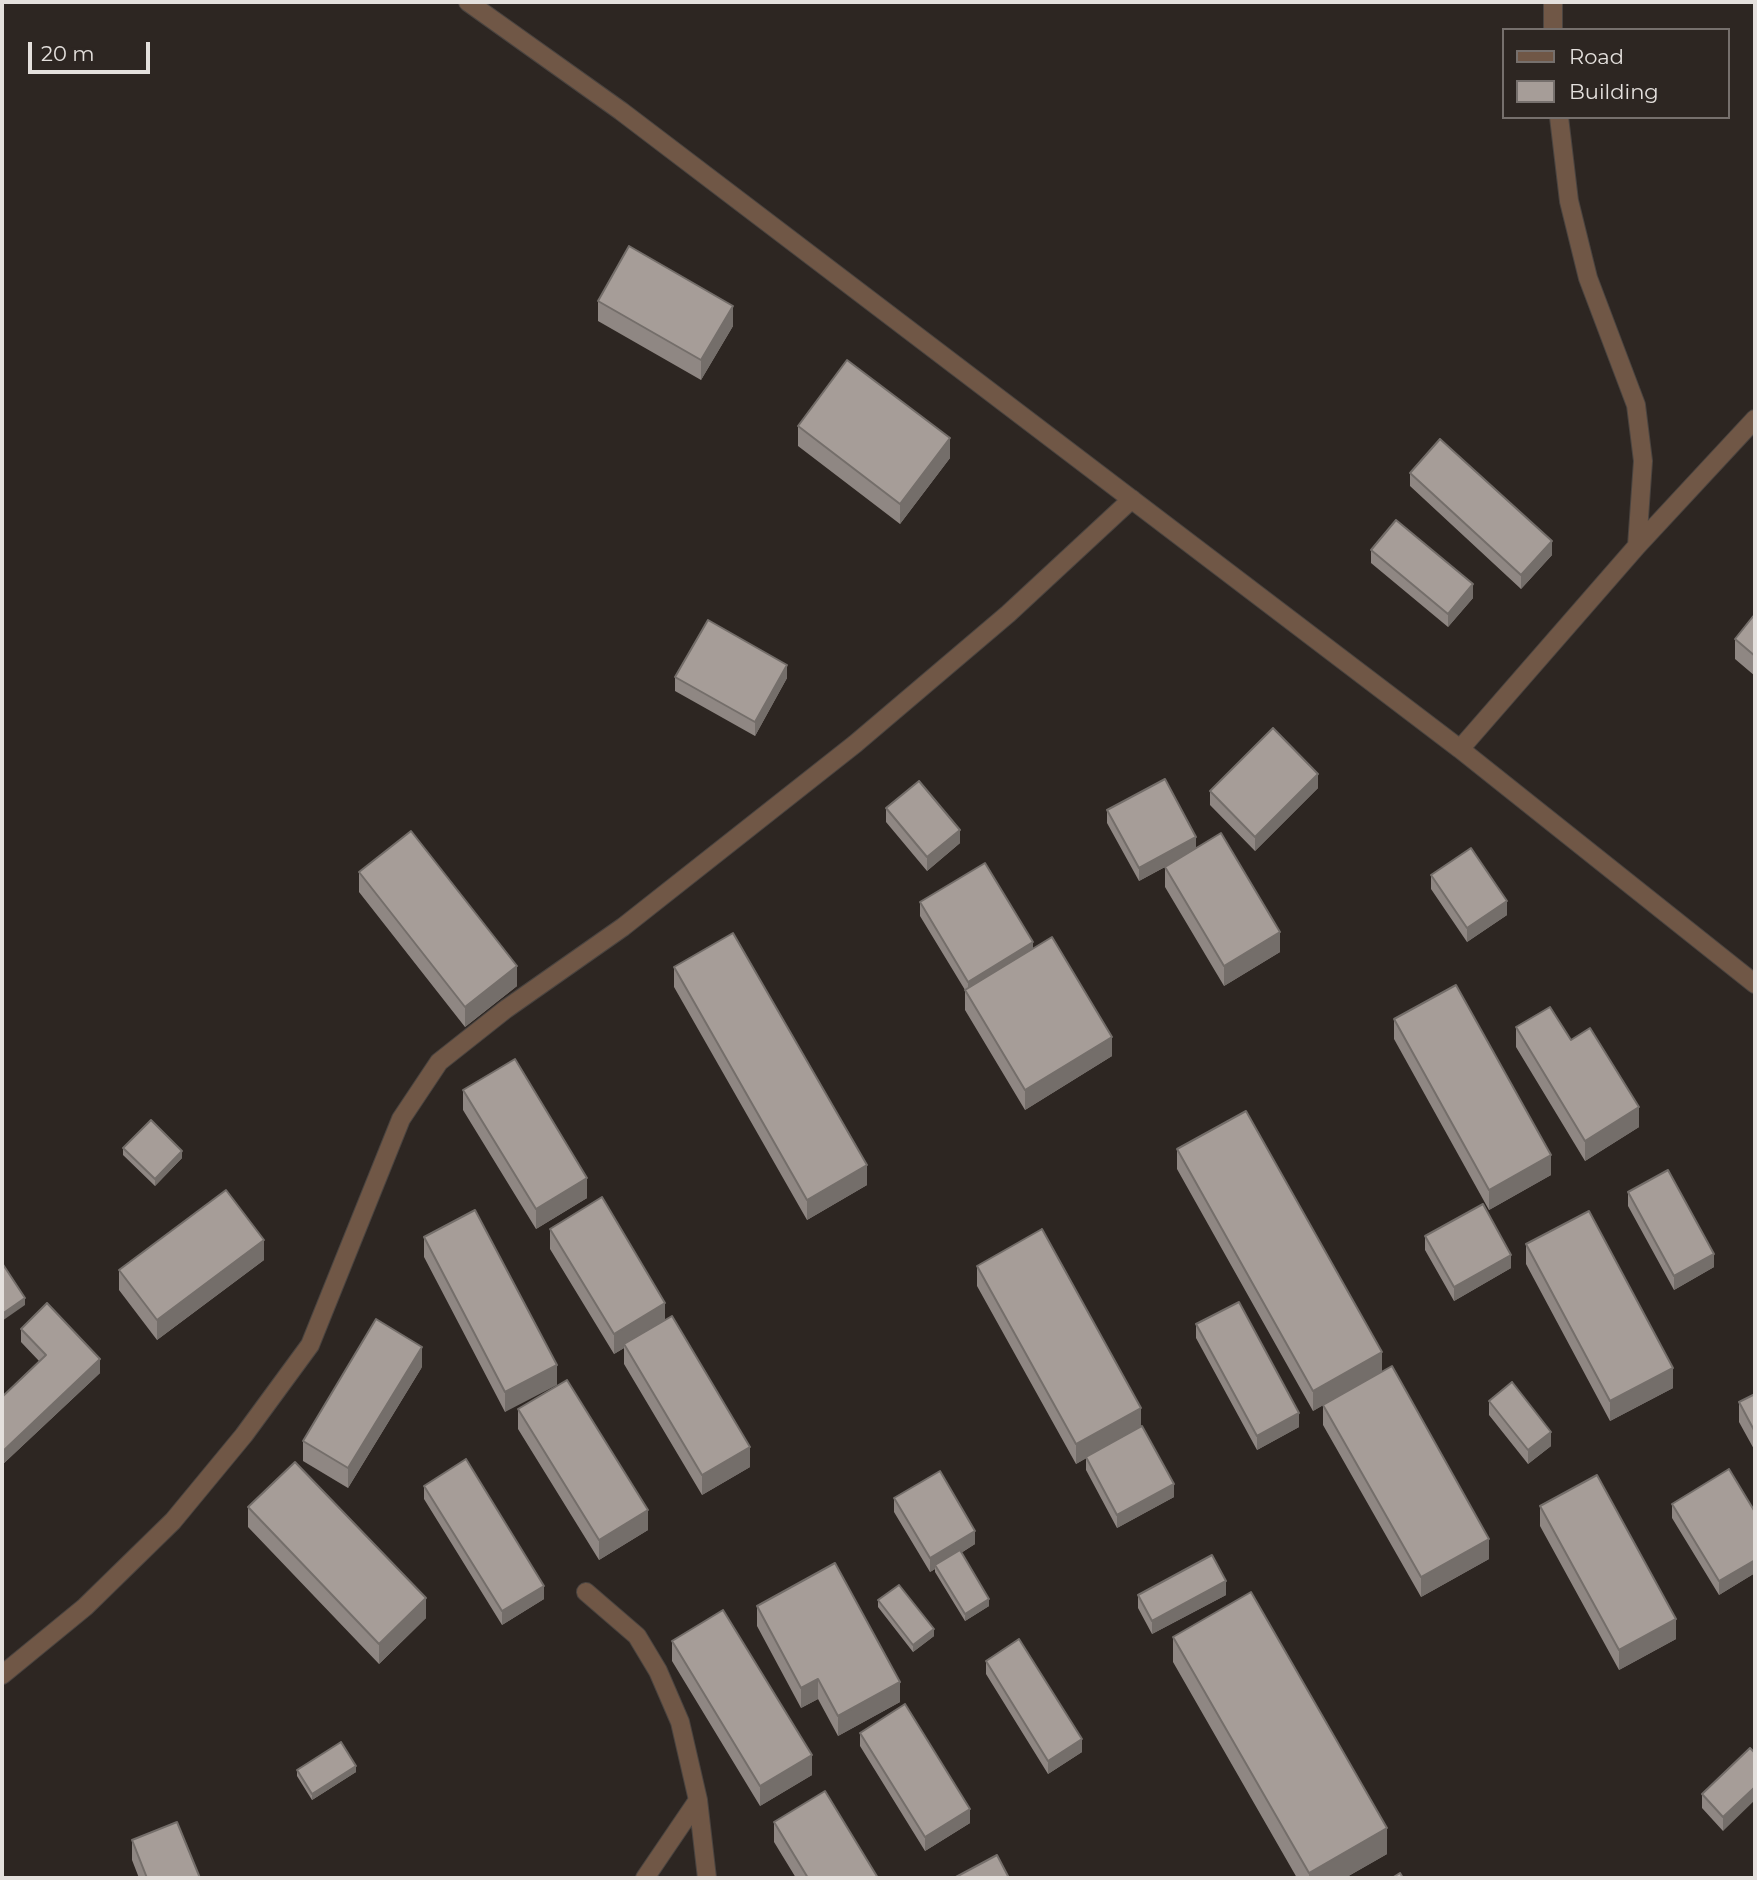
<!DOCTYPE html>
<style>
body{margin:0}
#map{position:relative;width:1757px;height:1880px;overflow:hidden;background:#2d2622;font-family:Montserrat,sans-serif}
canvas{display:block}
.frame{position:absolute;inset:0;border:4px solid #e4e0dd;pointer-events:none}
.legend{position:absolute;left:1502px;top:28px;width:228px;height:91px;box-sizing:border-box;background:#2d2622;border:2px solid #76706d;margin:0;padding:9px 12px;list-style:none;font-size:21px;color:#e4e0dd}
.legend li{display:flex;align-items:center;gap:14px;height:35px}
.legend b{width:35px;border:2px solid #76706d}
.scale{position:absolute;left:28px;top:42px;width:122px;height:32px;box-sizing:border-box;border:4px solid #e4e0dd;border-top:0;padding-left:9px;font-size:21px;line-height:24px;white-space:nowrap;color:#e4e0dd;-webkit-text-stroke:5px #2d2622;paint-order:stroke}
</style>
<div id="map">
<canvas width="1757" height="1880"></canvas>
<div class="frame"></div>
<ul class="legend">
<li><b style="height:9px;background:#705746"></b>Road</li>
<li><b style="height:19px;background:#a69d98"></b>Building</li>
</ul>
<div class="scale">20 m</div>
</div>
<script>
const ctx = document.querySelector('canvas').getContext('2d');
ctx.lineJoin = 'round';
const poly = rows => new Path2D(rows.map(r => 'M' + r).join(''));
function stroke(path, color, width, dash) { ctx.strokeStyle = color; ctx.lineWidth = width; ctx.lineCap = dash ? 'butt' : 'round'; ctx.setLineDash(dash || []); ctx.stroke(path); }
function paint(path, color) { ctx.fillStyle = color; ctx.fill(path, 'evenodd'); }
const minor = poly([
 [468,2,621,111,1460,749,1755,984],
 [1553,2,1553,30],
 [1559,117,1569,201,1588,278,1636,405,1643,461,1637,546],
 [1460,749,1637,546,1755,419],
 [586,1592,637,1636,658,1671,680,1722,698,1800,707,1878],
 [2,1675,85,1607,173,1521,244,1435,310,1345,401,1119,439,1062,506,1009,623,927,855,744,1008,614,1132,499],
 [645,1878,698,1800]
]);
stroke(minor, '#4a4440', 20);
stroke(minor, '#705746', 18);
paint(poly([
 [598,301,733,326,701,380,598,321],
 [798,426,950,458,900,524,798,446],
 [1410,473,1552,555,1521,589,1410,486],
 [1371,550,1473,598,1448,627,1371,563],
 [1755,614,1755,676,1735,659,1735,639],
 [675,677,787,678,755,736,675,691],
 [1318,788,1255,851,1210,805,1210,791],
 [886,808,960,843,927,871,886,822],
 [1107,810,1196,848,1280,952,1224,986,1165,887,1165,867,1139,881,1107,823],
 [359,872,517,986,465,1027,359,892],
 [1431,875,1507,915,1467,942,1431,889],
 [920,902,1033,949,1112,1056,1025,1110,965,1010,965,990,920,916],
 [674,967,867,1185,807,1220,674,987],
 [1394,1019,1551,1175,1489,1210,1394,1039],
 [1516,1027,1571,1040,1639,1127,1585,1161,1516,1047],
 [463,1090,587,1198,536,1229,463,1110],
 [123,1148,182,1158,155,1186,123,1155],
 [1177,1149,1382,1371,1489,1559,1421,1597,1323,1425,1323,1405,1313,1411,1177,1169],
 [1628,1192,1714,1267,1674,1290,1628,1206],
 [550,1229,665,1319,750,1467,702,1495,624,1364,624,1348,614,1354,550,1249],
 [1425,1236,1511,1268,1454,1301,1425,1250],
 [424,1237,557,1365,505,1412,424,1257],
 [1526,1244,1673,1388,1610,1421,1526,1264],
 [264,1260,157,1340,119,1290,119,1270],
 [977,1266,1141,1426,1174,1497,1117,1528,1086,1470,1086,1458,1076,1464,977,1286],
 [1196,1324,1299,1427,1257,1450,1196,1338],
 [21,1329,100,1373,2,1465,2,1397,39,1361,21,1342],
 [422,1367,348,1488,303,1461,303,1441],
 [1755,1394,1755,1451,1739,1422,1739,1402],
 [1489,1401,1551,1446,1528,1464,1489,1415],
 [518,1409,648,1530,599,1560,518,1429],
 [424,1486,544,1599,502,1625,424,1499],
 [894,1498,975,1544,961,1553,989,1606,965,1621,935,1572,935,1569,930,1572,894,1512],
 [1672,1504,1755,1512,1755,1573,1719,1595,1672,1518],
 [1540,1506,1676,1639,1619,1670,1540,1526],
 [248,1507,426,1618,379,1664,248,1527],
 [1138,1595,1226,1595,1152,1634,1138,1608],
 [878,1600,934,1636,913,1652,878,1607],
 [757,1606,900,1702,838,1736,818,1699,801,1708,757,1626],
 [1173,1637,1387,1854,1345,1878,1297,1878,1173,1662],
 [672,1641,812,1775,760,1806,672,1661],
 [986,1661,1082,1752,1048,1774,986,1674],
 [860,1733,970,1823,925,1851,860,1746],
 [1750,1748,1723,1831,1702,1808,1702,1794],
 [297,1770,356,1772,312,1800,297,1776],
 [774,1822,878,1878,796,1878,774,1842],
 [132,1840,200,1878,139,1878,132,1860]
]), '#8f8783');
paint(poly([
 [733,306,733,326,701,380,701,360],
 [950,438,950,458,900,524,900,504],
 [1552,541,1552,555,1521,589,1521,575],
 [1473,584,1473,598,1448,627,1448,614],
 [787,665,787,678,755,736,755,722],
 [1318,774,1318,788,1255,851,1255,837],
 [960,830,960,843,927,871,927,857],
 [1196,837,1196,850,1139,881,1139,868],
 [1507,901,1507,915,1467,942,1467,928],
 [1280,932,1280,952,1224,986,1224,966],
 [1033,942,1033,955,968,995,968,982],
 [517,966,517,986,465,1027,465,1007],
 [1112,1037,1112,1056,1025,1110,1025,1090],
 [1639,1107,1639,1127,1585,1161,1585,1141],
 [182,1151,182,1158,155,1186,155,1179],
 [1551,1155,1551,1175,1489,1210,1489,1190],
 [867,1165,867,1185,807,1220,807,1200],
 [587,1178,587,1198,536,1229,536,1209],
 [264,1240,264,1260,157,1340,157,1320],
 [1714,1254,1714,1267,1674,1290,1674,1276],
 [1511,1255,1511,1268,1454,1301,1454,1287],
 [25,1298,25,1305,2,1321,2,1314],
 [665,1303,665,1323,624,1344,624,1348,614,1354,614,1334],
 [422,1347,422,1367,348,1488,348,1468],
 [1382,1352,1382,1372,1313,1411,1313,1391],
 [100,1359,100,1373,2,1465,2,1452],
 [557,1365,557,1385,505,1412,505,1392],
 [1673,1368,1673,1388,1610,1421,1610,1401],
 [1141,1408,1141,1428,1076,1464,1076,1444],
 [1299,1413,1299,1427,1257,1450,1257,1436],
 [1551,1432,1551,1446,1528,1464,1528,1450],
 [750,1447,750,1467,702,1495,702,1475],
 [1174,1484,1174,1497,1117,1528,1117,1515],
 [648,1510,648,1530,599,1560,599,1540],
 [975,1531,975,1544,937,1568,935,1565,935,1569,930,1572,930,1558],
 [1489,1539,1489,1559,1421,1597,1421,1577],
 [1755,1560,1755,1573,1719,1595,1719,1581],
 [1226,1581,1226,1595,1152,1634,1152,1621],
 [544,1586,544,1599,502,1625,502,1611],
 [426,1598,426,1618,379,1664,379,1644],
 [989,1599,989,1606,965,1621,965,1614],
 [1676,1619,1676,1639,1619,1670,1619,1650],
 [934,1629,934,1636,913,1652,913,1645],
 [818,1679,818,1699,801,1708,801,1688],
 [900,1682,900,1702,838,1736,838,1716],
 [1082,1739,1082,1752,1048,1774,1048,1761],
 [812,1755,812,1775,760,1806,760,1786],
 [356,1766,356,1772,312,1800,312,1794],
 [1755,1787,1755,1800,1723,1831,1723,1817],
 [970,1809,970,1823,925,1851,925,1837],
 [1387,1828,1387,1854,1345,1878,1309,1878,1309,1873]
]), '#746e6a');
const building = poly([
 [629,246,733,306,701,360,598,301,629,246],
 [847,360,950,438,900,504,798,426,847,360],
 [1440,439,1552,541,1521,575,1410,473,1440,439],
 [1396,520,1473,584,1448,614,1371,550,1396,520],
 [1755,614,1755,656,1735,639,1755,614],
 [708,620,787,665,755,722,675,677,708,620],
 [1273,728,1318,774,1255,837,1210,791,1273,728],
 [1165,779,1196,837,1139,868,1107,810,1165,779],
 [919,781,960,830,927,857,886,808,919,781],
 [411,831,517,966,465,1007,359,872,411,831],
 [1221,833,1280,932,1224,966,1165,867,1221,833],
 [1471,848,1507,901,1467,928,1431,875,1471,848],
 [985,863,1033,942,968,982,920,902,985,863],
 [733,933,867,1165,807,1200,674,967,733,933],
 [1052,937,1112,1037,1025,1090,965,990,1052,937],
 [1456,985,1551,1155,1489,1190,1394,1019,1456,985],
 [1550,1007,1571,1040,1590,1028,1639,1107,1585,1141,1516,1027,1550,1007],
 [515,1059,587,1178,536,1209,463,1090,515,1059],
 [1246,1111,1382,1352,1313,1391,1177,1149,1246,1111],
 [151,1120,182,1151,155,1179,123,1148,151,1120],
 [1668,1170,1714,1254,1674,1276,1628,1192,1668,1170],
 [226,1190,264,1240,157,1320,119,1270,226,1190],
 [602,1197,665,1303,614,1334,550,1229,602,1197],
 [1483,1204,1511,1255,1454,1287,1425,1236,1483,1204],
 [475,1210,557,1365,505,1392,424,1237,475,1210],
 [1589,1211,1673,1368,1610,1401,1526,1244,1589,1211],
 [1042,1229,1141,1408,1076,1444,977,1266,1042,1229],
 [2,1263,25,1298,2,1314,2,1263],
 [1239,1302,1299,1413,1257,1436,1196,1324,1239,1302],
 [47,1303,100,1359,2,1452,2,1397,46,1355,21,1329,47,1303],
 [672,1316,750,1447,702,1475,624,1344,672,1316],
 [376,1319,422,1347,348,1468,303,1441,376,1319],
 [1392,1366,1489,1539,1421,1577,1323,1405,1392,1366],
 [567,1380,648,1510,599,1540,518,1409,567,1380],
 [1512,1382,1551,1432,1528,1450,1489,1401,1512,1382],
 [1755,1394,1755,1432,1739,1402,1755,1394],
 [1142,1426,1174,1484,1117,1515,1086,1457,1142,1426],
 [466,1459,544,1586,502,1611,424,1486,466,1459],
 [295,1462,426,1598,379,1644,248,1507,295,1462],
 [1729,1469,1755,1512,1755,1560,1719,1581,1672,1504,1729,1469],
 [940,1471,975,1531,930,1558,894,1498,940,1471],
 [1597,1475,1676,1619,1619,1650,1540,1506,1597,1475],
 [960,1550,989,1599,965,1614,935,1565,960,1550],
 [1212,1555,1226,1581,1152,1621,1138,1595,1212,1555],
 [835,1563,900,1682,838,1716,818,1679,801,1688,757,1606,835,1563],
 [899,1585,934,1629,913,1645,878,1600,899,1585],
 [1251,1592,1387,1828,1309,1873,1173,1637,1251,1592],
 [723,1610,812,1755,760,1786,672,1641,723,1610],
 [1019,1639,1082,1739,1048,1761,986,1661,1019,1639],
 [905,1704,970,1809,925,1837,860,1733,905,1704],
 [341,1742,356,1766,312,1794,297,1770,341,1742],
 [1750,1748,1755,1753,1755,1787,1723,1817,1702,1794,1750,1748],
 [825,1791,878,1878,808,1878,774,1822,825,1791],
 [177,1822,200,1878,147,1878,132,1840,177,1822],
 [997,1855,1009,1878,954,1878,997,1855],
 [1400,1873,1403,1878,1392,1878,1400,1873]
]);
paint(building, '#a69d98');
stroke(building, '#746e6a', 2);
</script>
